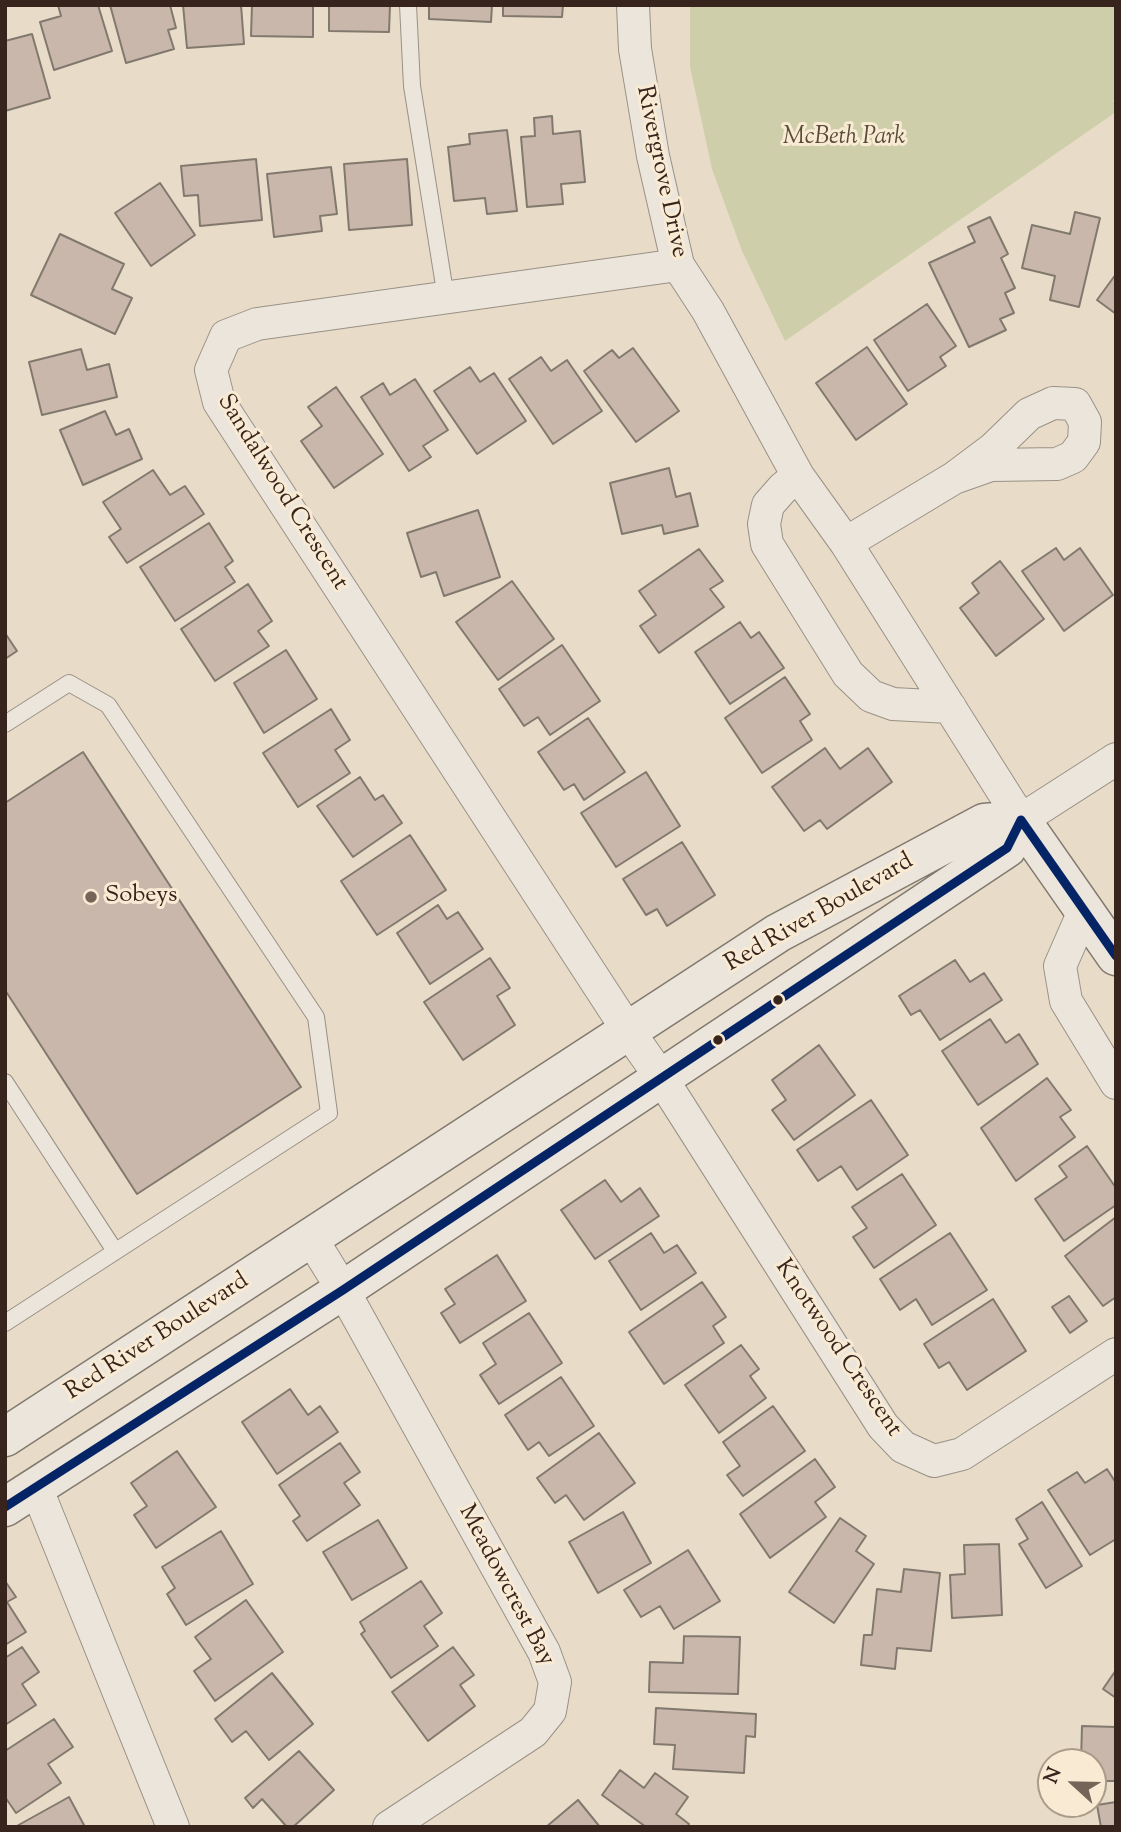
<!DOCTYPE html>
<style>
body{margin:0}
#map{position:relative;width:1121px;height:1832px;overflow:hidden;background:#e8dcc8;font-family:"Sorts Mill Goudy",serif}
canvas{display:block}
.frame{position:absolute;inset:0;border:7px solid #37241c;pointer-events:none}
.north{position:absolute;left:1037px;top:1748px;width:70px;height:70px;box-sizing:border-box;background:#f8ead3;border:2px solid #ab9b8a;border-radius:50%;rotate:292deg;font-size:19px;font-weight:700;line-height:28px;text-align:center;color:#37241c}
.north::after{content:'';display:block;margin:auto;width:24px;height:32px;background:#756458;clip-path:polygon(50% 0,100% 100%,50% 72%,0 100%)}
</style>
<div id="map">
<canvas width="1121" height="1832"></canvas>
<div class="frame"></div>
<div class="north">N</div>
</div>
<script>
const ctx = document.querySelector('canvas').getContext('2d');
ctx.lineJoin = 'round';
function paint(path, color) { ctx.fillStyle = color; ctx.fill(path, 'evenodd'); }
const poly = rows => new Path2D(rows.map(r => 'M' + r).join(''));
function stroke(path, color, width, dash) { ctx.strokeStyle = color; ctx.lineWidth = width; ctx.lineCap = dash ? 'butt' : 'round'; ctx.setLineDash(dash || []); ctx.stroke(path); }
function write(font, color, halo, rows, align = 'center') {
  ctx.font = font + ' "Sorts Mill Goudy",serif'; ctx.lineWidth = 6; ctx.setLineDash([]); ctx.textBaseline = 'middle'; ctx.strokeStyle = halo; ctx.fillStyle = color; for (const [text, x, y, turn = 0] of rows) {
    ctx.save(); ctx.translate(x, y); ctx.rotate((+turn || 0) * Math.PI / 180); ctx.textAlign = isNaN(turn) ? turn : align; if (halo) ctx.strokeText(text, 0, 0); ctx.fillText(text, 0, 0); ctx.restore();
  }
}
paint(poly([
 [690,5,1116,5,1116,99,1112,101,1116,102,1116,112,785,341,742,251,712,169,690,67]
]), '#cfceaa');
const building = poly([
 [58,5,98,5,112,51,54,70,40,22,61,16,58,5],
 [110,5,170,5,176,28,168,30,174,49,126,63,110,5],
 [183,5,241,5,244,44,187,48,183,5],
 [252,5,313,5,313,37,251,36,252,5],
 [329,5,390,5,389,32,329,31,329,5],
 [429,5,492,5,491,22,429,19,429,5],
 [503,5,563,5,562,17,503,16,503,5],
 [32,34,50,98,5,111,5,41,32,34],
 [552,116,553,134,580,131,585,182,561,184,563,204,527,207,521,137,535,136,534,118,552,116],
 [507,130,517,211,487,214,485,198,454,201,448,147,470,144,469,134,507,130],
 [256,159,262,220,200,226,198,195,184,196,181,166,256,159],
 [407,159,412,225,349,230,344,164,407,159],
 [331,167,337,214,320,216,322,231,274,237,267,174,331,167],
 [160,183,195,235,151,266,115,213,160,183],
 [1075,212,1100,218,1079,307,1050,300,1055,276,1022,268,1032,225,1070,234,1075,212],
 [990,217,1008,254,1001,258,1015,288,1005,293,1014,313,1000,319,1006,330,969,347,929,263,975,242,968,227,990,217],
 [60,234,124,264,112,289,132,298,115,334,31,295,60,234],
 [1116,274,1116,314,1097,300,1116,274],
 [927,304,956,346,940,357,946,366,908,391,874,340,927,304],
 [867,347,907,404,856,440,816,383,867,347],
 [633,348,679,411,636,442,584,371,612,350,619,358,633,348],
 [81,349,87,370,109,364,117,397,42,415,29,362,81,349],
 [541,357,551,371,567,360,602,411,553,444,509,379,541,357],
 [470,367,480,382,494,373,526,421,477,454,434,391,470,367],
 [415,379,448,430,423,446,431,457,409,471,361,397,383,383,390,395,415,379],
 [336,387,383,454,334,488,301,441,322,426,308,407,336,387],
 [105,411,116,435,129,429,142,459,83,485,60,430,105,411],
 [669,468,676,497,690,493,698,526,664,534,662,525,622,534,610,483,669,468],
 [153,470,170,495,185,486,204,514,127,563,109,537,121,529,103,502,153,470],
 [478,510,500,577,444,596,436,572,421,577,407,533,478,510],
 [209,523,233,561,225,567,235,582,175,621,140,567,209,523],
 [1056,548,1064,560,1080,548,1113,595,1064,631,1022,571,1056,548],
 [699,549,723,581,710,589,724,607,659,653,640,626,656,615,639,591,699,549],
 [1000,561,1044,619,996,656,960,608,979,593,972,583,1000,561],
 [512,581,554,639,498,680,456,622,512,581],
 [248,584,272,621,258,631,269,646,215,681,181,629,248,584],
 [740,622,751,638,759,632,784,668,730,704,695,652,740,622],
 [5,633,17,651,5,659,5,633],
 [562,645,600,701,550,735,538,717,524,726,499,689,562,645],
 [286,650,317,699,264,733,234,683,286,650],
 [785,677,810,714,800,721,812,740,762,773,725,718,785,677],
 [331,709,350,740,335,750,350,773,298,807,263,753,331,709],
 [588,718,625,772,584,800,574,784,564,790,538,752,588,718],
 [825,748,840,769,868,748,892,782,827,829,820,820,804,831,772,787,825,748],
 [83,752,301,1087,137,1194,5,990,5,803,83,752],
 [646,772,680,826,616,867,581,813,646,772],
 [360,777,375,800,383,795,402,823,353,857,317,806,360,777],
 [410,835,446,890,377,935,341,881,410,835],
 [682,842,715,895,667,926,657,909,646,915,623,879,682,842],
 [438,905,447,919,458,912,483,949,430,984,397,933,438,905],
 [490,958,510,988,497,996,515,1025,463,1060,424,1002,490,958],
 [955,960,970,982,984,973,1002,1000,940,1040,920,1010,911,1015,899,996,955,960],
 [990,1019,1006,1043,1019,1034,1038,1064,978,1105,942,1051,990,1019],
 [819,1045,855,1095,794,1140,772,1110,786,1100,772,1080,819,1045],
 [1047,1078,1071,1110,1060,1117,1075,1137,1016,1181,981,1128,1047,1078],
 [871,1100,908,1155,857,1190,841,1166,818,1181,797,1150,871,1100],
 [1087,1146,1116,1188,1116,1205,1064,1241,1035,1199,1067,1177,1059,1166,1087,1146],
 [902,1174,936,1225,874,1268,853,1237,867,1228,852,1207,902,1174],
 [605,1180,621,1202,640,1188,659,1216,595,1259,561,1210,605,1180],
 [1116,1217,1116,1297,1103,1306,1065,1256,1116,1217],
 [651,1233,664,1253,677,1245,696,1273,641,1310,609,1261,651,1233],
 [950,1233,987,1290,932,1325,916,1299,900,1310,880,1279,950,1233],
 [497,1255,526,1301,460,1343,441,1313,455,1304,445,1289,497,1255],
 [702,1282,726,1317,713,1326,724,1343,664,1384,629,1332,702,1282],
 [1069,1296,1087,1321,1070,1333,1052,1307,1069,1296],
 [993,1299,1026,1351,967,1390,949,1362,939,1368,924,1344,993,1299],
 [529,1313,562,1363,499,1404,480,1375,496,1364,483,1343,529,1313],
 [741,1345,759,1369,750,1376,766,1398,719,1433,685,1385,741,1345],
 [561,1377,594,1426,549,1456,539,1442,528,1450,505,1415,561,1377],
 [290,1389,308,1415,320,1406,338,1432,277,1474,242,1422,290,1389],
 [773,1406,805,1451,743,1496,727,1475,740,1466,723,1442,773,1406],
 [599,1433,635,1483,584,1520,566,1495,555,1503,537,1478,599,1433],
 [340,1443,360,1472,344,1483,360,1505,307,1541,293,1521,300,1516,279,1485,340,1443],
 [177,1451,216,1507,156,1548,134,1515,147,1506,131,1483,177,1451],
 [815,1459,835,1487,815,1502,826,1517,770,1558,740,1514,815,1459],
 [1107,1469,1116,1483,1116,1539,1090,1555,1048,1490,1077,1472,1085,1483,1107,1469],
 [1042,1502,1082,1566,1046,1588,1019,1544,1028,1539,1016,1519,1042,1502],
 [623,1512,651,1563,598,1593,569,1542,623,1512],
 [840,1518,866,1536,856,1551,874,1564,834,1623,789,1592,840,1518],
 [378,1520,407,1568,352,1600,323,1552,378,1520],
 [221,1531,253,1584,186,1625,167,1594,175,1588,162,1567,221,1531],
 [999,1544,1002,1615,952,1618,950,1575,965,1574,964,1545,999,1544],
 [688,1550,720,1601,674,1629,660,1606,641,1617,624,1590,688,1550],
 [904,1569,940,1573,931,1651,897,1648,895,1669,861,1665,864,1635,872,1635,877,1589,901,1592,904,1569],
 [5,1581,16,1597,7,1602,26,1632,5,1645,5,1581],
 [421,1581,442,1613,424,1626,438,1646,391,1678,361,1634,365,1631,360,1622,421,1581],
 [246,1600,283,1652,215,1701,194,1671,211,1659,195,1637,246,1600],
 [684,1636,740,1637,738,1694,649,1692,650,1662,683,1663,684,1636],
 [22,1647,39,1672,22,1684,36,1705,5,1725,5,1658,22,1647],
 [453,1647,474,1675,460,1685,475,1706,428,1741,392,1692,453,1647],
 [1116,1670,1116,1698,1103,1689,1116,1670],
 [272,1673,313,1724,269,1760,246,1731,232,1742,215,1719,272,1673],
 [656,1708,756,1714,755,1737,746,1736,744,1773,673,1769,675,1745,654,1744,656,1708],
 [54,1719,73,1747,48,1764,61,1783,16,1813,5,1797,5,1751,54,1719],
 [1082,1726,1116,1727,1116,1781,1093,1781,1093,1762,1081,1762,1082,1726],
 [299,1751,334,1790,293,1827,287,1827,262,1799,253,1808,245,1798,299,1751],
 [620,1770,644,1788,655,1773,688,1797,676,1814,689,1824,687,1827,646,1827,602,1795,620,1770],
 [69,1797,85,1827,15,1827,69,1797],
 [578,1800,600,1827,546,1827,578,1800],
 [1116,1802,1116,1827,1101,1827,1097,1805,1116,1802]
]);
paint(building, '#cab7ab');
stroke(building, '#82796e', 2);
const lane = poly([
 [408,5,412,86,446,298],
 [5,724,69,683,108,705,316,1017,329,1113,5,1323],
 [5,1082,115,1251]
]);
const street = poly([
 [633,5,635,49,653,156,678,265,708,311,798,476,846,543,1021,820,1116,759],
 [678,265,257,324,226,336,211,370,219,402,627,1029,662,1079,883,1426,903,1447,934,1461,962,1454,1116,1354],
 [798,476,783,488,768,505,764,524,767,544,848,674,871,696,893,704,950,707],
 [846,543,954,478,994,448,1029,414,1053,403,1075,404,1085,422,1084,442,1073,457,1057,464,991,465,954,478],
 [1085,909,1060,966,1066,1001,1116,1083],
 [311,1238,343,1290,544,1652,555,1682,550,1711,533,1732,389,1827],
 [36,1487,173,1827]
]);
const secondary = poly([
 [1021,820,1116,956],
 [5,1437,778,933,984,823,1021,820],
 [5,1507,343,1290,1007,848,1021,820]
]);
stroke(lane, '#9a9185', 18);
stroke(street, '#9a9185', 34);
stroke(secondary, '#82796e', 41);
stroke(lane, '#ebe5dc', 16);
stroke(street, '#ebe5dc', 32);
stroke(secondary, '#ebe5dc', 38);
stroke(poly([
 [1021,820,1116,956],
 [5,1507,343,1290,1007,848,1021,820]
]), '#052465', 9);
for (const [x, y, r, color] of [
 [91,897,7,"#756458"],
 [778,1000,6,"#37241c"],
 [718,1040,6,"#37241c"]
]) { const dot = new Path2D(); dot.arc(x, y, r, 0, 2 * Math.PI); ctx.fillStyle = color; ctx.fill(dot); stroke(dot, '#f8ead3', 2.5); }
write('italic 24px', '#584c39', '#f8ead3', [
 ["McBeth Park",844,139]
]);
write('24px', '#37241c', '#f8ead3', [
 ["Rivergrove Drive",660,172,78],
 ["Sandalwood Crescent",281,493,58],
 ["Red River Boulevard",820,914,-30],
 ["Red River Boulevard",158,1338,-33],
 ["Knotwood Crescent",837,1349,56],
 ["Meadowcrest Bay",505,1586,62]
]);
write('24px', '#37241c', '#f8ead3', [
 ["Sobeys",105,897]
], 'left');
</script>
